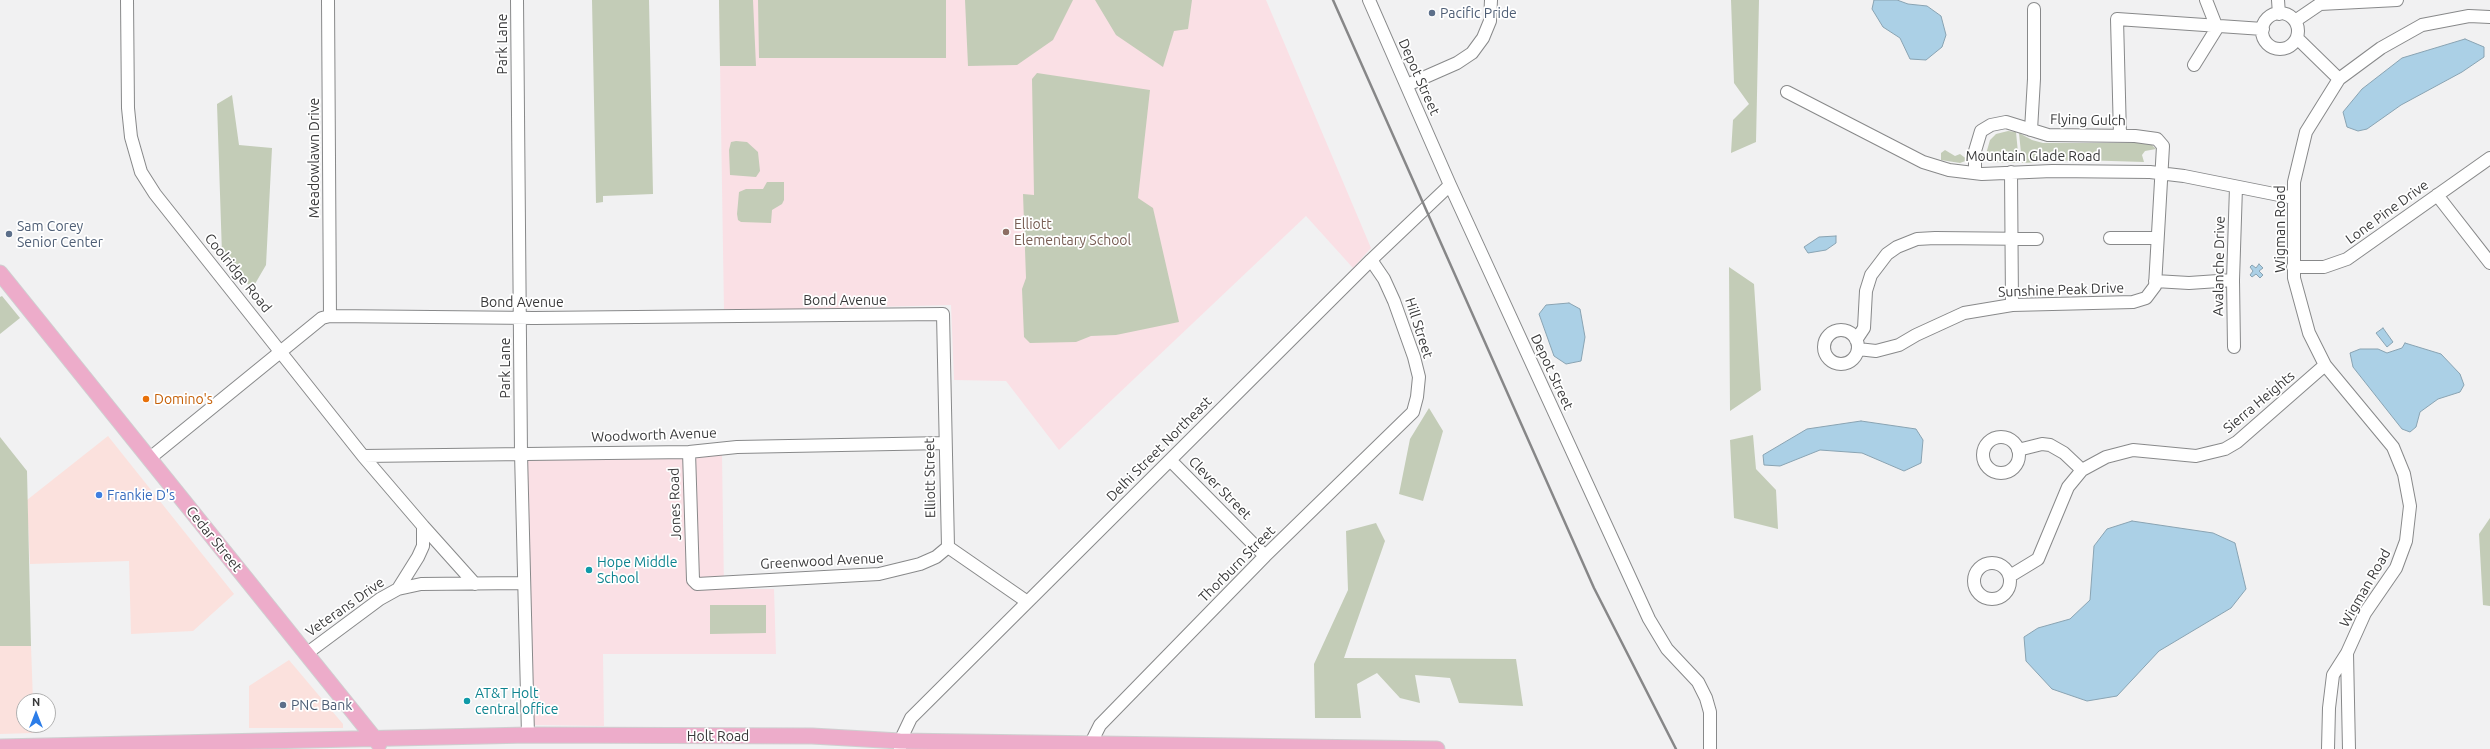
<!DOCTYPE html>
<style>
body{margin:0}
#map{position:relative;width:2490px;height:749px;overflow:hidden;background:#f1f1f2;font-family:Ubuntu,sans-serif}
canvas{display:block}
.north{position:absolute;left:16px;top:693px;width:40px;height:40px;box-sizing:border-box;background:#fff;border:1px solid #b0b0b0;border-radius:50%;rotate:0deg;font-size:11px;font-weight:700;line-height:16px;text-align:center;color:#39393a}
.north::after{content:'';display:block;margin:auto;width:14px;height:18px;background:#2c7de8;clip-path:polygon(50% 0,100% 100%,50% 72%,0 100%)}
</style>
<div id="map">
<canvas width="2490" height="749"></canvas>
<div class="north">N</div>
</div>
<script>
const ctx = document.querySelector('canvas').getContext('2d');
ctx.lineJoin = 'round';
function paint(path, color) { ctx.fillStyle = color; ctx.fill(path, 'evenodd'); }
const poly = rows => new Path2D(rows.map(r => 'M' + r).join(''));
function stroke(path, color, width, dash) { ctx.strokeStyle = color; ctx.lineWidth = width; ctx.lineCap = dash ? 'butt' : 'round'; ctx.setLineDash(dash || []); ctx.stroke(path); }
function write(font, color, halo, rows, align = 'center') {
  ctx.font = font + ' Ubuntu,sans-serif'; ctx.lineWidth = 3.5; ctx.setLineDash([]); ctx.textBaseline = 'middle'; ctx.strokeStyle = halo; ctx.fillStyle = color; for (const [text, x, y, turn = 0] of rows) {
    ctx.save(); ctx.translate(x, y); ctx.rotate((+turn || 0) * Math.PI / 180); ctx.textAlign = isNaN(turn) ? turn : align; if (halo) ctx.strokeText(text, 0, 0); ctx.fillText(text, 0, 0); ctx.restore();
  }
}
paint(poly([
 [108,436,234,594,193,631,131,634,129,561,30,564,27,500],
 [0,646,31,646,33,701,24,701,24,725,34,725,34,733,0,734],
 [289,660,343,724,343,728,249,728,249,686]
]), '#fbe1dd');
paint(poly([
 [719,0,1266,0,1371,248,1353,268,1306,216,1059,450,1006,381,954,380,951,305,724,311],
 [722,455,724,589,774,589,776,654,603,654,604,726,533,725,524,456]
]), '#fae0e5');
paint(poly([
 [592,0,649,0,653,194,603,196,603,202,596,203],
 [719,0,753,0,756,66,720,66],
 [758,0,946,0,946,58,759,58],
 [965,0,1073,0,1053,40,1017,65,968,66],
 [1095,0,1192,0,1188,29,1174,31,1163,67,1116,35],
 [1731,0,1759,0,1756,142,1731,153,1733,120,1749,104,1734,83],
 [1037,73,1150,90,1138,198,1153,208,1179,322,1116,335,1091,336,1076,342,1030,343,1024,337,1022,289,1026,278,1023,194,1034,195,1032,79],
 [232,95,239,145,272,148,266,265,252,289,222,254,217,104],
 [2008,131,2016,132,2019,163,1989,162,1986,154,1990,140,1996,134],
 [2019,133,2032,140,2043,143,2150,143,2156,149,2145,151,2142,155,2144,162,2079,160,2022,163],
 [736,141,747,142,758,152,760,171,756,177,730,175,729,150,731,142],
 [1945,150,1955,156,1960,154,1968,160,1960,163,1941,160,1941,153],
 [767,182,784,182,784,200,782,204,772,210,771,223,741,222,738,220,737,214,739,192,746,189,763,189],
 [1729,267,1754,284,1761,390,1730,411],
 [2,296,20,318,0,334,0,297],
 [1429,408,1443,431,1423,501,1399,494,1410,439],
 [1753,435,1756,469,1776,490,1778,529,1734,518,1730,440],
 [0,437,27,471,31,646,0,646],
 [2490,518,2490,606,2483,605,2479,534],
 [1376,523,1385,541,1344,658,1516,659,1523,706,1459,703,1450,678,1415,675,1420,703,1400,698,1377,673,1357,684,1361,718,1315,718,1314,664,1348,590,1346,531],
 [710,605,766,605,766,633,710,634]
]), '#c3ccb7');
const water = poly([
 [1874,0,1897,0,1908,4,1927,6,1941,16,1946,35,1942,47,1926,60,1910,59,1900,38,1883,27,1872,9,1874,0],
 [2465,39,2484,47,2484,57,2462,72,2401,105,2367,129,2358,131,2347,127,2343,112,2362,89,2402,58,2465,39],
 [1836,236,1836,243,1826,250,1808,253,1804,247,1819,237,1836,236],
 [2259,264,2263,268,2259,271,2263,275,2260,278,2256,274,2252,277,2250,275,2253,271,2250,267,2252,265,2256,268,2259,264],
 [1569,303,1580,309,1585,337,1581,361,1566,364,1554,356,1539,314,1546,305,1569,303],
 [2383,328,2393,342,2387,347,2376,333,2383,328],
 [2405,343,2441,354,2460,374,2464,385,2460,392,2438,399,2420,412,2416,427,2410,432,2402,429,2353,367,2350,353,2360,349,2378,349,2387,353,2402,348,2405,343],
 [1861,421,1916,429,1923,440,1921,463,1904,471,1862,453,1820,450,1780,466,1764,465,1763,455,1807,429,1861,421],
 [2132,521,2213,533,2235,543,2246,589,2231,608,2159,651,2117,696,2087,701,2052,689,2026,661,2024,637,2038,628,2070,619,2090,600,2094,546,2107,529,2132,521]
]);
paint(water, '#abd0e6');
stroke(water, '#89a3b2', 1);
const minor = poly([
 [127,0,128,108,131,137,141,172,155,194,363,456,423,526,423,546,418,557,398,589],
 [328,0,330,316],
 [517,0,521,453,528,735],
 [1369,0,1450,185,1649,619,1667,649,1698,682,1706,698,1710,712,1710,749],
 [2278,0,2279,14],
 '2262 31a18 18 0 1 1 36 0a18 18 0 1 1-36 0Z',
 [2295,21,2320,4,2397,0],
 [2297,38,2339,79],
 [2194,65,2217,28,2206,0],
 [1407,85,1457,63,1472,53,1483,38,1490,21,1491,0],
 [1787,92,1923,162,1949,170,1982,174,2052,171,2150,172,2184,176,2294,198],
 [2031,130,2034,79,2034,9],
 [2120,135,2117,19,2263,29],
 [2011,172,2012,305],
 [2437,195,2490,263],
 [2110,238,2157,238],
 [2293,267,2324,267,2347,259,2490,158],
 [2155,281,2189,283,2233,280],
 '1824 347a17 17 0 1 1 34 0a17 17 0 1 1-34 0Z',
 [1856,340,1864,328,1866,291,1871,275,1887,254,1897,247,1917,239,1935,238,2037,239],
 [2234,347,2233,280,2236,187],
 [1858,349,1876,351,1899,345,1916,335,1964,313,2012,305,2133,302,2146,298,2155,286,2163,146,2157,139,2135,136,2048,135,2006,122,1991,125,1981,131,1975,151,1975,173],
 '1983 455a18 18 0 1 1 36 0a18 18 0 1 1-36 0Z',
 [2018,450,2042,444,2050,445,2064,453,2082,470],
 [689,452,693,580,697,584,879,574,920,564,936,557,948,547],
 [363,456,689,452,737,447,945,443],
 [150,458,322,318,330,316,534,318,943,314,948,547,1026,601],
 [1170,460,1265,556],
 [423,526,475,584],
 '1974 581a18 18 0 1 1 36 0a18 18 0 1 1-36 0Z',
 [2010,576,2038,559,2068,487,2082,470,2106,457,2133,450,2196,456,2225,449,2237,442,2325,365],
 [2347,653,2349,749],
 [306,654,380,599,398,589,421,584,523,583],
 [1091,743,1100,725,1265,556,1413,412,1417,397,1419,377,1414,357,1394,301,1384,279,1371,260],
 [900,749,900,741,911,718,1371,260,1450,185],
 [2328,749,2329,708,2333,675,2347,653,2365,613,2396,568,2406,541,2410,506,2404,474,2393,447,2325,365,2309,333,2294,278,2294,182,2306,132,2339,79,2381,48,2422,25,2469,16,2490,17]
]);
const major = poly([
 [0,273,379,744],
 [0,747,528,735,812,736,900,741,1437,749]
]);
stroke(minor, '#88898a', 14);
stroke(major, '#cfcfd0', 17);
stroke(minor, '#fff', 12);
stroke(major, '#edacca', 15);
stroke(poly([
 [1333,0,1594,588,1676,749]
]), '#878788', 2.5);
for (const [x, y, r, color] of [
 [1432,13,4,"#5c6f8a"],
 [1006,232,4,"#8d6e63"],
 [9,234,4,"#5c6f8a"],
 [146,399,4,"#e8710a"],
 [99,495,4,"#3f7fe0"],
 [589,570,4,"#0f9aa8"],
 [467,701,4,"#0f9aa8"],
 [283,705,4,"#5c6f8a"]
]) { const dot = new Path2D(); dot.arc(x, y, r, 0, 2 * Math.PI); ctx.fillStyle = color; ctx.fill(dot); stroke(dot, '#fff', 1.5); }
write('14px', '#4e5e75', '#fff', [
 ["Pacific Pride",1440,13],
 ["Sam Corey",17,226],
 ["Senior Center",17,242],
 ["PNC Bank",291,705]
], 'left');
write('14px', '#39393a', '#fff', [
 ["Park Lane",502,44,-90],
 ["Depot Street",1419,77,66],
 ["Flying Gulch",2088,120,1],
 ["Mountain Glade Road",2033,156],
 ["Meadowlawn Drive",314,158,-90],
 ["Lone Pine Drive",2387,212,-36],
 ["Wigman Road",2280,229,-90],
 ["Avalanche Drive",2219,266,-89],
 ["Coolridge Road",238,273,51],
 ["Sunshine Peak Drive",2061,290,-2],
 ["Bond Avenue",845,300],
 ["Bond Avenue",522,302],
 ["Hill Street",1419,328,72],
 ["Park Lane",505,368,-90],
 ["Depot Street",1552,372,65],
 ["Sierra Heights",2259,402,-40],
 ["Woodworth Avenue",654,435,-2],
 ["Delhi Street Northeast",1159,449,-45],
 ["Elliott Street",930,478,-91],
 ["Clever Street",1220,488,45],
 ["Jones Road",675,504,-92],
 ["Cedar Street",214,539,51],
 ["Greenwood Avenue",822,561,-3],
 ["Thorburn Street",1237,564,-45],
 ["Wigman Road",2365,588,-60],
 ["Veterans Drive",345,607,-35],
 ["Holt Road",718,736]
]);
write('14px', '#785e54', '#fff', [
 ["Elliott",1014,224],
 ["Elementary School",1014,240]
], 'left');
write('14px', '#c56008', '#fff', [
 ["Domino's",154,399]
], 'left');
write('14px', '#366cbe', '#fff', [
 ["Frankie D's",107,495]
], 'left');
write('14px', '#0d838f', '#fff', [
 ["Hope Middle",597,562],
 ["School",597,578],
 ["AT&T Holt",475,693],
 ["central office",475,709]
], 'left');
</script>
